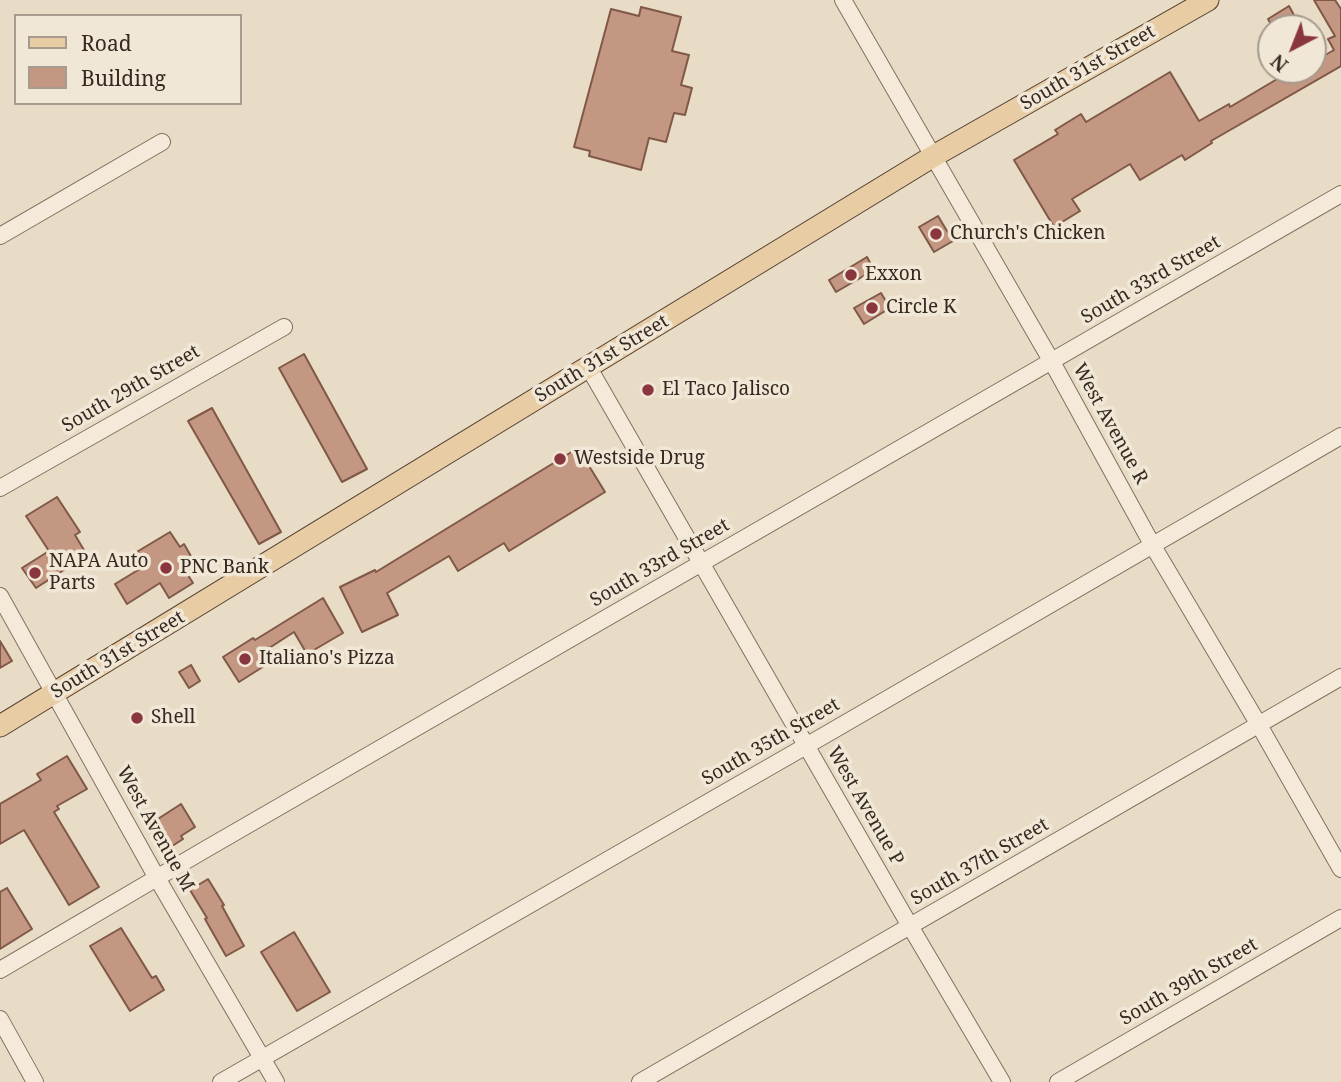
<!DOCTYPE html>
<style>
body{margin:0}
#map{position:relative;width:1341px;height:1082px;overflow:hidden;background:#e9dcc7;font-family:"Noto Serif",serif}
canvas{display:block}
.legend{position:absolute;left:14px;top:14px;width:228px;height:91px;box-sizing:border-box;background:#f1e7d6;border:2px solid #a69b8e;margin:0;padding:9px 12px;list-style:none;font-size:21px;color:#352921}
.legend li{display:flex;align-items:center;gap:14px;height:35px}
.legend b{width:35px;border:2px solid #a69b8e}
.north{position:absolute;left:1257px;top:14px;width:70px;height:70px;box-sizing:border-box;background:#f1e7d6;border:2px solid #a69b8e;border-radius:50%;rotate:222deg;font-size:19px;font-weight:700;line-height:28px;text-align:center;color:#352921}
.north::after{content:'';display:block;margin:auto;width:24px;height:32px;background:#8a363f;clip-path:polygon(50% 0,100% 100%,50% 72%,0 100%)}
</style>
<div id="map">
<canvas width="1341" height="1082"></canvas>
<ul class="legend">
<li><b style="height:9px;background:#e7cca4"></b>Road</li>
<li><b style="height:19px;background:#c39782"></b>Building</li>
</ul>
<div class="north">N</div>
</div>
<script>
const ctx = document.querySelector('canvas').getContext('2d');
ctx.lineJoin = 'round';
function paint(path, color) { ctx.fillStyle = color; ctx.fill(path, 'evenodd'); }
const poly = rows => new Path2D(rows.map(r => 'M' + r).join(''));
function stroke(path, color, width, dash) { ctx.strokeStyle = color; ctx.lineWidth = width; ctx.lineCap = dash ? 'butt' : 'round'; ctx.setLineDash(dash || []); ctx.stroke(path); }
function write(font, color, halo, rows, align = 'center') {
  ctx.font = font + ' "Noto Serif",serif'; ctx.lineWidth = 7; ctx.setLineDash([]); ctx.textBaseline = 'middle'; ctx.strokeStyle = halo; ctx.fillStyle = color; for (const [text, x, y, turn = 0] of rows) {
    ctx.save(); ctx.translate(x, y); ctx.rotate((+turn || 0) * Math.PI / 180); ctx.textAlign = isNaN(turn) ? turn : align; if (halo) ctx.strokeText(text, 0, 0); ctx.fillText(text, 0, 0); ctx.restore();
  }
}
const building = poly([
 [1314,0,1335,0,1341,9,1341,66,1211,141,1212,143,1185,160,1182,155,1140,180,1130,164,1072,199,1080,211,1054,227,1014,160,1058,134,1055,130,1081,114,1086,122,1170,72,1199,121,1229,104,1230,107,1289,72,1291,75,1299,70,1313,70,1313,62,1334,50,1328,39,1335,36,1314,0],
 [1289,6,1301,28,1273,28,1268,19,1289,6],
 [641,7,681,17,672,51,689,55,681,85,692,88,685,115,674,113,666,142,649,138,641,170,589,156,590,151,574,147,611,9,639,16,641,7],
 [938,216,953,241,934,252,919,227,938,216],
 [867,257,874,270,836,292,829,280,867,257],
 [881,293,890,308,864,324,854,308,881,293],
 [304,354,367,469,342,482,279,368,304,354],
 [212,408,281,532,259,544,188,421,212,408],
 [578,448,605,492,509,551,504,543,458,571,449,556,387,593,398,615,362,632,340,587,375,570,376,572,578,448],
 [57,497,80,532,75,535,87,555,36,588,22,568,49,551,26,516,57,497],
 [170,532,180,547,184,544,192,558,187,561,192,568,186,572,193,583,169,598,160,583,127,604,115,584,143,567,135,553,170,532],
 [323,598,343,633,307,654,294,632,263,652,269,663,239,682,223,657,253,638,255,640,323,598],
 [0,641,12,661,0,668,0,641],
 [191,665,200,681,189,688,179,672,191,665],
 [67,756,87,789,57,806,59,809,54,812,99,887,69,905,24,830,0,844,0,804,41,780,37,774,67,756],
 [181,804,195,827,181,836,183,839,163,852,147,826,181,804],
 [208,879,224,905,222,906,244,946,226,956,205,919,207,918,190,890,208,879],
 [7,888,32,929,0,949,0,892,7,888],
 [121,928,152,978,156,976,164,990,130,1011,90,946,121,928],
 [294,932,330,992,297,1011,261,952,294,932]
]);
paint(building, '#c39782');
stroke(building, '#7f5848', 2);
const minor = poly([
 [843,0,1052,362,1153,546,1259,725,1341,869],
 [0,236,162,142],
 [589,368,910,926,1002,1082],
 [0,488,284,327],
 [0,596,157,878,276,1082],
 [0,970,206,849,1341,194],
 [0,1019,35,1082],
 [221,1082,806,746,1341,436],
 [640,1082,1341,677],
 [1058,1082,1341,918]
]);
const major = poly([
 [0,726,932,157,1208,0]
]);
stroke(minor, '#836f5f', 18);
stroke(major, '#513e32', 23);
stroke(minor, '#f5eada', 16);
stroke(major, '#e7cca4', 21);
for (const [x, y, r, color] of [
 [936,234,7,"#8a363f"],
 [851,275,7,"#8a363f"],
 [872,308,7,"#8a363f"],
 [648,390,7,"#8a363f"],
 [560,459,7,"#8a363f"],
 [166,568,7,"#8a363f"],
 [35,573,7,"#8a363f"],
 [245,659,7,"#8a363f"],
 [137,718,7,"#8a363f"]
]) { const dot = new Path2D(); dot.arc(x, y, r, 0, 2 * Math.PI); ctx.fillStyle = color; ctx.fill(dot); stroke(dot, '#f1e7d6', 2.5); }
write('19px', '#352921', '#f1e7d6', [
 ["South 31st Street",1088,68,-30],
 ["South 33rd Street",1151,280,-30],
 ["South 31st Street",602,359,-31],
 ["South 29th Street",131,389,-30],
 ["West Avenue R",1110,424,61],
 ["South 33rd Street",660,563,-30],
 ["South 31st Street",118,655,-31],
 ["South 35th Street",771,742,-30],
 ["West Avenue P",865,806,60],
 ["West Avenue M",155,829,61],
 ["South 37th Street",980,862,-30],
 ["South 39th Street",1189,982,-30]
]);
write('19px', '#352921', '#f1e7d6', [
 ["Church's Chicken",950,234],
 ["Exxon",865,275],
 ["Circle K",886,308],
 ["El Taco Jalisco",662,390],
 ["Westside Drug",574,459],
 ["NAPA Auto",49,562],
 ["Parts",49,584],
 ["PNC Bank",180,568],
 ["Italiano's Pizza",259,659],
 ["Shell",151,718]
], 'left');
</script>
